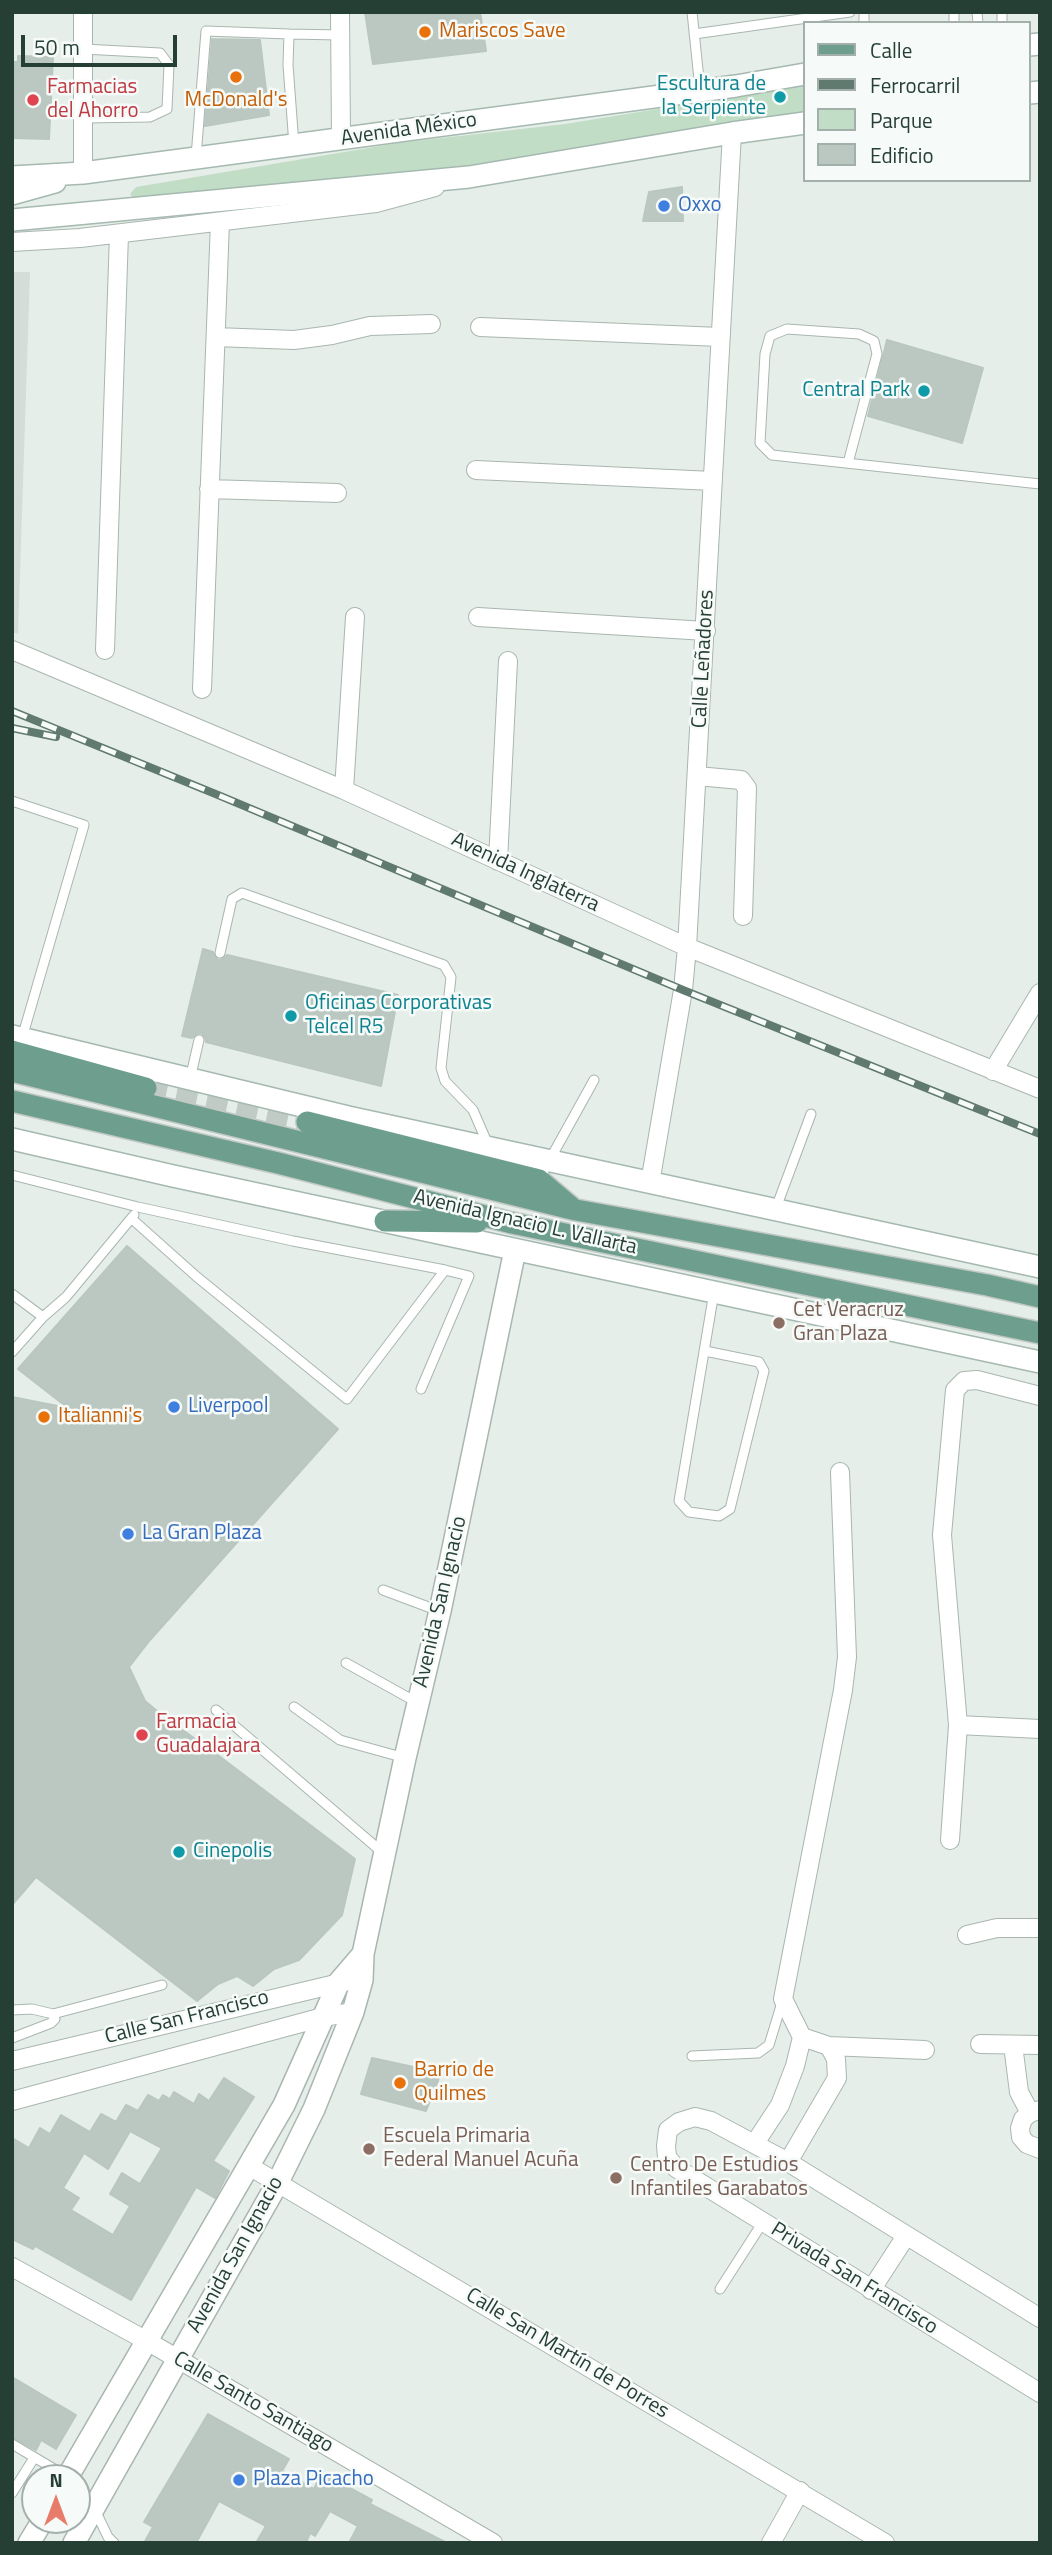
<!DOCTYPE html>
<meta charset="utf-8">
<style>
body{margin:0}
#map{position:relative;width:1052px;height:2555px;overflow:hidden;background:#e6eee9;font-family:"Titillium Web",sans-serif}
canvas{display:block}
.frame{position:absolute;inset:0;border:14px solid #263f35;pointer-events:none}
.legend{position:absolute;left:803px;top:21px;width:228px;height:161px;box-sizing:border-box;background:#f6faf8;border:2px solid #a3afaa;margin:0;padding:9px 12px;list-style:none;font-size:21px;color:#263f35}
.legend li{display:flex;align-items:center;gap:14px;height:35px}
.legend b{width:35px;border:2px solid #a3afaa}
.north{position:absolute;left:21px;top:2464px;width:70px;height:70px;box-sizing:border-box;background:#f6faf8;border:2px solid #a3afaa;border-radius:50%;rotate:0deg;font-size:19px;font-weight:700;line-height:28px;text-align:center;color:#263f35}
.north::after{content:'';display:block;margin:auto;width:24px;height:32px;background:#e77c6a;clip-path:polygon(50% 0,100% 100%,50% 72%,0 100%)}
.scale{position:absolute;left:21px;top:35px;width:156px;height:32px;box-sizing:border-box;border:4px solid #263f35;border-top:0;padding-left:9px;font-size:21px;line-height:24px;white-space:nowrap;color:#263f35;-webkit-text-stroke:5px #f6faf8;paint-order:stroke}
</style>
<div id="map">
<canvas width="1052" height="2555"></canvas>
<div class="frame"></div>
<ul class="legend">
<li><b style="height:9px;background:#6e9f8e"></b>Calle</li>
<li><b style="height:9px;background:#617a70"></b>Ferrocarril</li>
<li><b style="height:19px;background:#c1ddc5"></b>Parque</li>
<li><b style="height:19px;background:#bbc8c2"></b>Edificio</li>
</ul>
<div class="north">N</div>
<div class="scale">50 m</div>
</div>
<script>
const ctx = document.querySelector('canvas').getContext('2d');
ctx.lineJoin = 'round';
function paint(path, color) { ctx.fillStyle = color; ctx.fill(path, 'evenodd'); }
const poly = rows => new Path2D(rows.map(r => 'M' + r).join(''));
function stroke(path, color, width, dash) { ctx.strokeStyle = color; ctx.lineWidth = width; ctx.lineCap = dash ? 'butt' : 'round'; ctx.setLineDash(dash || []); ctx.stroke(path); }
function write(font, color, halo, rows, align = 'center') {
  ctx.font = font + ' "Titillium Web",sans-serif'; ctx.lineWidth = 5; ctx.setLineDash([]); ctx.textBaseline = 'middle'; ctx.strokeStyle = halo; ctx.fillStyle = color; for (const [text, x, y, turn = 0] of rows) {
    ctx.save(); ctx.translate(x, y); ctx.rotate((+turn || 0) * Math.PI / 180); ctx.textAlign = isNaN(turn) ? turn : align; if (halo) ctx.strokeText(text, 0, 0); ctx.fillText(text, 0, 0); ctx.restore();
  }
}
paint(poly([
 [12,272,30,272,18,634,12,632]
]), '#d4ddd8');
paint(poly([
 [805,85,805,119,572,156,138,204,130,194,136,187,398,143,565,124]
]), '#c1ddc5');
const building = poly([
 [365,12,480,12,486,51,373,64,365,12],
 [212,39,260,40,269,115,205,126,212,39],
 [18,56,53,57,49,139,12,138,12,62,18,62,18,56],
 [682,187,683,221,643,221,649,192,682,187],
 [887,340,983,368,962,443,868,416,887,340],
 [203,949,213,952,218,960,223,959,227,955,398,995,381,1086,206,1042,205,1037,201,1033,196,1034,192,1038,182,1036,203,949],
 [127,1246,338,1429,150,1640,129,1667,145,1701,163,1716,215,1753,355,1859,342,1915,299,1960,274,1969,253,1986,237,1976,218,1984,197,2001,36,1877,12,1905,12,1397,68,1408,18,1369,127,1246],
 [372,2058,441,2073,426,2111,361,2094,372,2058],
 [224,2078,254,2097,213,2161,229,2171,215,2198,196,2187,131,2300,35,2246,33,2249,12,2239,12,2138,29,2148,40,2128,50,2134,61,2115,90,2132,101,2114,116,2122,126,2105,138,2111,148,2095,159,2101,163,2095,170,2099,174,2092,194,2104,199,2094,209,2101,224,2078],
 [130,2131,162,2148,140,2184,122,2173,110,2194,130,2206,113,2235,71,2210,79,2198,63,2188,84,2153,108,2169,130,2131],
 [12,2377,76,2415,56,2449,41,2440,36,2450,12,2437,12,2377],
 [208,2414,289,2459,282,2471,314,2489,322,2473,372,2500,370,2504,447,2543,349,2543,358,2526,330,2511,315,2536,310,2533,306,2543,256,2543,266,2526,219,2501,196,2543,144,2543,153,2527,144,2522,208,2414]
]);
paint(building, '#bbc8c2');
stroke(building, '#b9c7c0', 2);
stroke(poly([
 [146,1088,307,1122]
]), '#c0cbc5', 21, [21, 10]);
const service = poly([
 [692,12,700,89],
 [864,12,864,23],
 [954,12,954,23],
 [977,12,978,23],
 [1002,12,1002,23],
 [289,34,340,35],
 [694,34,850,12],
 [83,49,160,53,169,65,167,109,150,117,84,118],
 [196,157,206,31,289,34,288,65,294,145],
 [848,463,877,354,874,341,859,334,787,329,770,336,765,354,760,443,772,455,1040,484],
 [12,801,84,825,22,1038],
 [220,953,232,899,242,893,444,965,451,977,441,1068,445,1081,473,1110,489,1147],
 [190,1079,199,1040],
 [12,1175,138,1207,293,1241,445,1270,347,1399,197,1277,132,1219],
 [538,1181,594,1080],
 [776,1208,811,1114],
 [12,1294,43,1317],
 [705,1351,759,1362,764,1371,730,1509,719,1516,689,1512,679,1501,714,1292],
 [12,1352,43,1317,66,1297,134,1215],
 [421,1389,469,1276,445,1270],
 [383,1590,439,1611],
 [346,1663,418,1703],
 [294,1707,340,1740,405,1758],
 [216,1710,382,1852],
 [12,2010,32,2009,53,2014,55,2019,51,2023,12,2038],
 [53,2014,162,1985],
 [692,2056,758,2053,769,2045,783,1999],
 [720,2289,763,2222],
 [12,2444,66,2476],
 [12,2493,34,2458],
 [94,2508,108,2537,114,2543]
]);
const minor = poly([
 [83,12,83,173],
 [340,12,341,139],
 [12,242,80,238,376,203,435,187],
 [480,327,720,337],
 [216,337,294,340,332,335,370,326,431,324],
 [476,470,713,481],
 [209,489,337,493],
 [478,617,706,631],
 [12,650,344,790,687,947,1040,1089],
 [105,650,119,234],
 [202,689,220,222],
 [697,776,741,780,747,788,743,916],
 [344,790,355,617],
 [498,861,508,661],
 [993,1071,1040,993],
 [650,1183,683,990,687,947,732,133],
 [840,1472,847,1657,843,1690,783,1999,802,2037,829,2046,925,2050],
 [958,1725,1040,1729],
 [950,1840,958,1725,942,1535,955,1390,964,1381,977,1380,1040,1396],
 [967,1935,997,1928,1040,1928],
 [980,2044,1040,2045],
 [1013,2045,1019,2092,1030,2113],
 [12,2061,348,1981],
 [12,2101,323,2017,353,2012],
 [1040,2110,1030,2113,1023,2119,1020,2128,1021,2137,1027,2144,1040,2149],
 [755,2143,780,2105,795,2066,802,2037],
 [788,2162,837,2078,836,2059,829,2046],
 [249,2166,885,2543],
 [12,2267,147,2341,493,2543],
 [871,2290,906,2236],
 [1040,2318,788,2162,711,2121,695,2117,679,2122,668,2130,666,2146,667,2157,676,2168,1040,2393],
 [771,2543,800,2491]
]);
const tertiary = poly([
 [67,2478,284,2105,339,1982,363,1954],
 [29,2543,43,2520],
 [74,2543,277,2184,314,2109,353,2012,362,1980,363,1954,405,1758,440,1611,515,1250]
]);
const secondary = poly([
 [1029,45,1040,44],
 [1029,93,1040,92],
 [12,177,83,173,196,158,736,86,805,74],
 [12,194,55,182],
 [12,220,469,177,732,133,805,123],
 [12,1036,348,1117,1040,1267],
 [12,1139,173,1176,1040,1362]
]);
const primary = poly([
 [12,1051,146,1088],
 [12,1071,576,1210,987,1285,1040,1297],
 [12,1101,278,1163,512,1223,1040,1333],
 [307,1122,539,1180,571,1207],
 [385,1221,477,1222]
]);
stroke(service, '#a9b6af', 11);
stroke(minor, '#a9b6af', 20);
stroke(tertiary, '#a9b6af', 24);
stroke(secondary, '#a5b9b0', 24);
stroke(primary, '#c2c9c6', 24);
stroke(service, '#fff', 9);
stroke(minor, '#fff', 18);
stroke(tertiary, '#fff', 21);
stroke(secondary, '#fff', 21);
stroke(primary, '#6e9f8e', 21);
const rail = poly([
 [12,711,218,795,683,990,1040,1134],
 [12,728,56,737]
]);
stroke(rail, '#617a70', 8);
stroke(rail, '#f6faf8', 5, [16]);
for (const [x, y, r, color] of [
 [425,32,7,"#e8710a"],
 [236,77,7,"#e8710a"],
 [780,97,7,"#0f9aa8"],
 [33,100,7,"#e0444e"],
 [664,206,7,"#3f7fe0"],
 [924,391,7,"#0f9aa8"],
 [291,1016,7,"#0f9aa8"],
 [779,1323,7,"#8d6e63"],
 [174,1407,7,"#3f7fe0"],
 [44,1417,7,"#e8710a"],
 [128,1534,7,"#3f7fe0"],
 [142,1735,7,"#e0444e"],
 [179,1852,7,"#0f9aa8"],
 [400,2083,7,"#e8710a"],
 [369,2149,7,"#8d6e63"],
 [616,2178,7,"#8d6e63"],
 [239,2480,7,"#3f7fe0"]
]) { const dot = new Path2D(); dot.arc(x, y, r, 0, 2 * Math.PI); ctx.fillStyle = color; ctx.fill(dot); stroke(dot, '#f6faf8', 2.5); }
write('21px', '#c56008', '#f6faf8', [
 ["Mariscos Save",439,32],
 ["McDonald's",236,101,"center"],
 ["Italianni's",58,1417],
 ["Barrio de",414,2071],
 ["Quilmes",414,2095]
], 'left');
write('21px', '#0d838f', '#f6faf8', [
 ["Escultura de",766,85],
 ["la Serpiente",766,109],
 ["Central Park",910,391],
 ["Oficinas Corporativas",305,1004,"left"],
 ["Telcel R5",305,1028,"left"],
 ["Cinepolis",193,1852,"left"]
], 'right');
write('21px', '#be3a42', '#f6faf8', [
 ["Farmacias",47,88],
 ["del Ahorro",47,112],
 ["Farmacia",156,1723],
 ["Guadalajara",156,1747]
], 'left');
write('21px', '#263f35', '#f6faf8', [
 ["Avenida México",409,130,-8],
 ["Calle Leñadores",704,659,-87],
 ["Avenida Inglaterra",525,873,25],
 ["Avenida Ignacio L. Vallarta",525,1223,13],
 ["Avenida San Ignacio",441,1602,-77],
 ["Calle San Francisco",187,2018,-14],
 ["Avenida San Ignacio",236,2255,-61],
 ["Privada San Francisco",854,2279,32],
 ["Calle San Martín de Porres",567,2354,31],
 ["Calle Santo Santiago",253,2403,30]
]);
write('21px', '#366cbe', '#f6faf8', [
 ["Oxxo",678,206],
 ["Liverpool",188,1407],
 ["La Gran Plaza",142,1534],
 ["Plaza Picacho",253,2480]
], 'left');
write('21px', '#785e54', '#f6faf8', [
 ["Cet Veracruz",793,1311],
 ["Gran Plaza",793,1335],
 ["Escuela Primaria",383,2137],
 ["Federal Manuel Acuña",383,2161],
 ["Centro De Estudios",630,2166],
 ["Infantiles Garabatos",630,2190]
], 'left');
</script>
